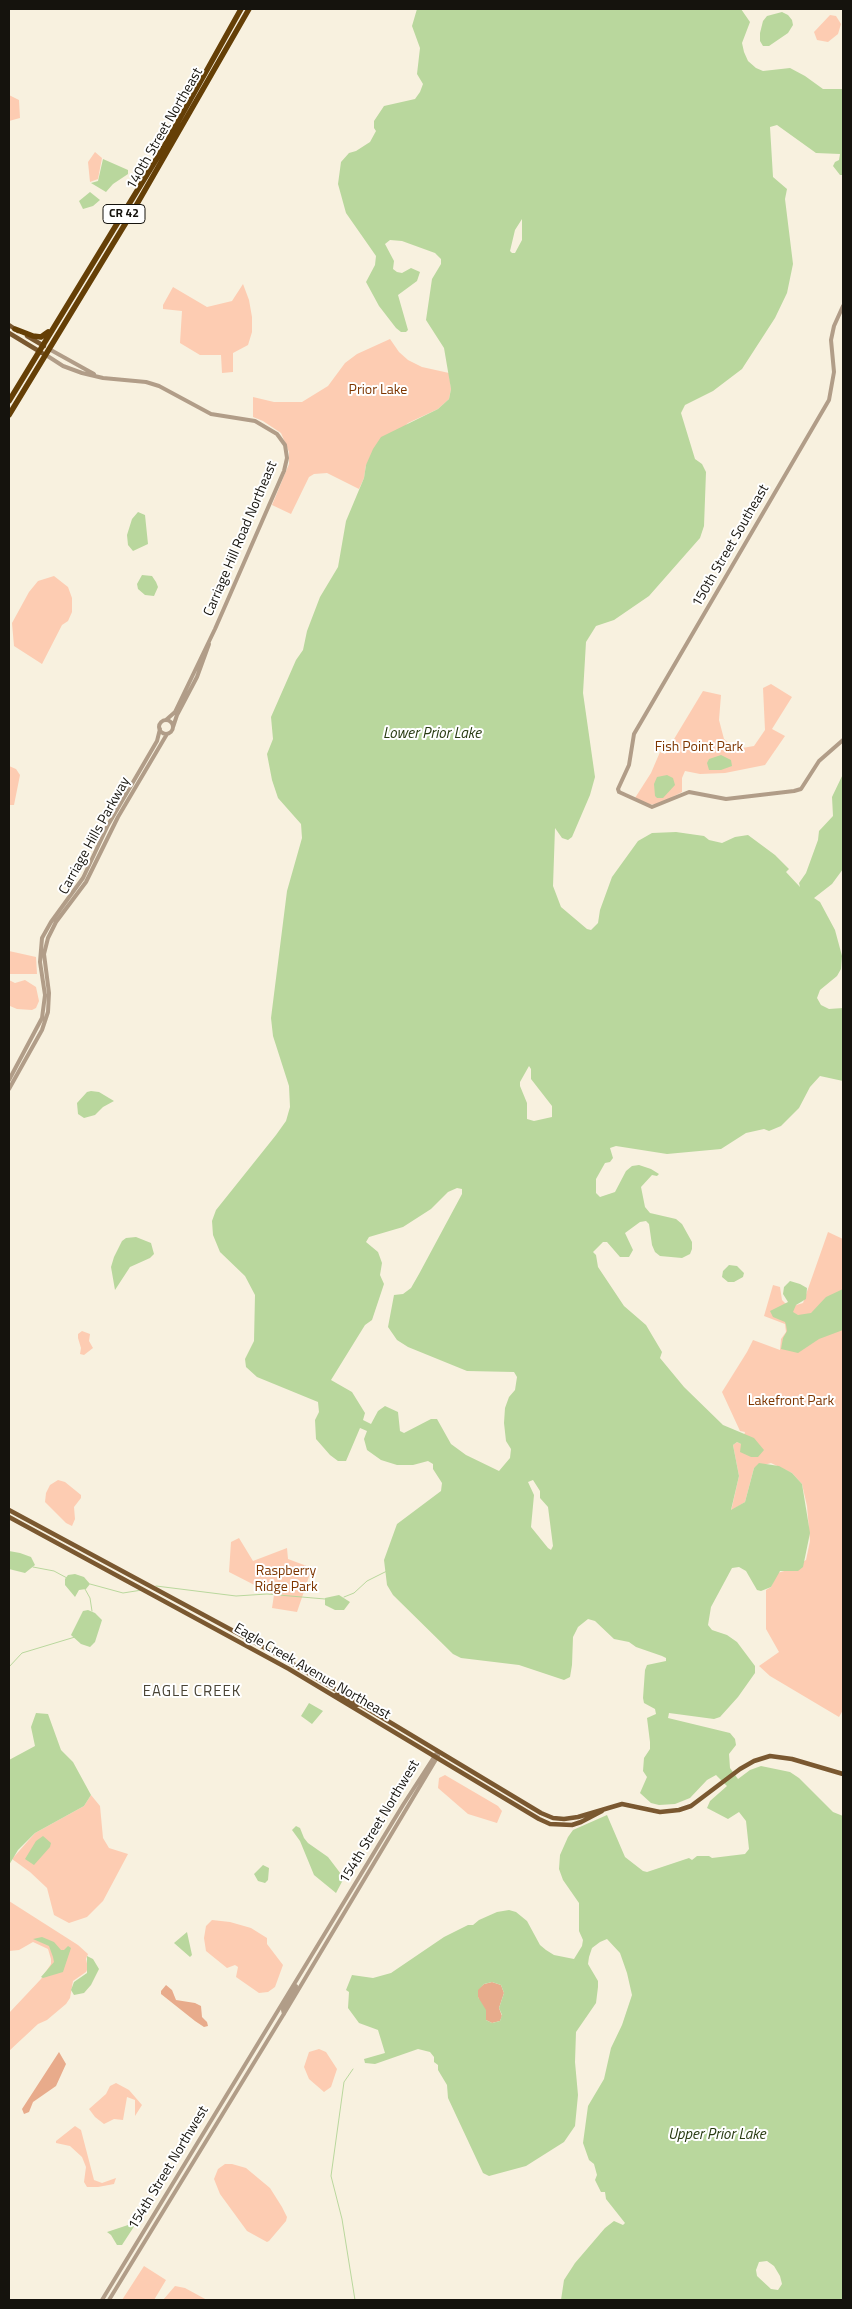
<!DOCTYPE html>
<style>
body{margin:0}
#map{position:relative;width:852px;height:2309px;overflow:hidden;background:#f8f1df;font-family:"Titillium Web",sans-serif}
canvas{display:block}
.frame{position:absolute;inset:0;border:10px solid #15130d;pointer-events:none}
</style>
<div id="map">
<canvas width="852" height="2309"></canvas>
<div class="frame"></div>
</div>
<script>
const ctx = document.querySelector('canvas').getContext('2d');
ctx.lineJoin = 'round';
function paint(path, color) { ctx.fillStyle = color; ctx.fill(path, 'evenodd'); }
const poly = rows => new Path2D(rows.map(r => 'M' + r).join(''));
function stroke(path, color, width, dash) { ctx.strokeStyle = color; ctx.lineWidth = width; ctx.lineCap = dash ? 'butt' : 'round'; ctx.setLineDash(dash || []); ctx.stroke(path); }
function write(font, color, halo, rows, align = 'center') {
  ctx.font = font + ' "Titillium Web",sans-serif'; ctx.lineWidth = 4; ctx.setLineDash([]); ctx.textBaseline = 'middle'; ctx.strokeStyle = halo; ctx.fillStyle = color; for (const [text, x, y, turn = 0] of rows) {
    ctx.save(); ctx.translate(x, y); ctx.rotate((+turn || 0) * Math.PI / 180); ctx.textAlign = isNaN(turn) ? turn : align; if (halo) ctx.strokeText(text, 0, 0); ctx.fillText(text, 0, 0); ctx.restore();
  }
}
paint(poly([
 [830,15,836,16,841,24,838,34,828,42,817,40,814,32],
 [9,95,19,100,20,118,9,121],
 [95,152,102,158,98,179,90,182,88,162],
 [243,284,249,300,252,317,252,332,248,345,233,353,233,372,222,373,221,355,200,355,180,343,182,311,163,309,163,305,173,287,207,307,232,301],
 [390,339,399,352,408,360,422,367,449,373,451,389,449,399,438,409,408,423,366,465,364,478,359,489,327,473,314,474,309,477,291,514,272,505,289,464,289,452,281,433,263,421,253,417,253,397,274,402,302,402,328,386,345,363,357,354],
 [54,576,68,587,72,598,72,612,68,621,62,625,42,664,14,646,12,623,29,592,38,581],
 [771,684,792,697,772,729,785,736,765,765,725,773,700,774,685,771,682,778,682,792,657,805,647,804,635,798,651,773,660,752,665,754,703,691,721,695,719,720,724,739,736,749,754,746,765,730,763,688],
 [9,766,16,769,20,775,14,805,9,805],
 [9,951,36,957,37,974,9,974],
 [9,980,15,983,25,980,36,987,39,1001,36,1008,32,1010,17,1009,10,1006],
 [828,1232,843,1239,843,1710,839,1717,770,1676,759,1666,779,1652,766,1629,766,1590,771,1587,777,1573,788,1570,806,1560,810,1541,807,1506,802,1484,792,1473,771,1463,754,1468,745,1502,731,1511,739,1476,733,1445,737,1442,741,1444,745,1432,740,1431,722,1392,747,1352,753,1340,780,1350,781,1339,786,1332,785,1324,764,1316,773,1285,780,1287,782,1300,785,1303,793,1306,803,1303],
 [82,1331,90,1334,89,1341,93,1348,84,1355,80,1354,81,1348,78,1338,78,1334],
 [58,1480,65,1482,81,1495,81,1498,74,1507,75,1519,72,1526,66,1523,45,1502,46,1493,50,1485],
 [239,1538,253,1561,287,1548,288,1559,312,1568,297,1612,272,1608,274,1595,229,1572,231,1542],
 [445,1775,498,1806,502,1811,497,1823,468,1814,438,1788,439,1778],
 [91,1795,100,1806,103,1838,109,1848,128,1854,103,1901,87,1917,69,1923,54,1915,47,1888,30,1872,12,1859,35,1833,84,1806],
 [9,1901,78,1945,88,1954,86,1959,88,1968,86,1972,73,1981,70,1998,66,2004,47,2020,38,2024,9,2051,9,2013,41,1979,51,1964,51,1959,48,1949,33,1942,19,1950,9,1951],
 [212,1920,230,1922,251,1928,267,1938,267,1944,283,1965,275,1987,268,1992,259,1993,236,1977,238,1967,235,1965,227,1968,206,1951,204,1938,206,1926],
 [319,2049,326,2052,337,2069,331,2087,324,2092,309,2079,304,2067,309,2052],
 [116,2083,129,2090,142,2105,135,2116,135,2100,127,2097,123,2120,114,2119,104,2124,95,2117,89,2109,106,2094,110,2086],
 [75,2126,81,2130,94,2180,102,2183,116,2178,114,2184,98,2187,87,2187,84,2182,86,2167,82,2157,70,2146,56,2143,56,2141],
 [225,2164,232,2164,246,2168,270,2188,282,2207,287,2217,286,2221,269,2241,267,2242,247,2231,220,2194,214,2179,218,2169],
 [144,2266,166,2280,154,2300,122,2300],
 [175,2286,185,2288,207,2300,163,2300]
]), '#fdccb2');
paint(poly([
 [492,1982,501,1985,504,1993,499,2008,502,2016,500,2021,492,2023,486,2020,478,1997,478,1989,484,1984],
 [166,1985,172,1990,176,2000,195,2003,201,2006,202,2017,207,2022,208,2026,204,2027,195,2021,161,1994,161,1991],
 [59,2052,66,2064,56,2086,33,2102,29,2112,24,2114,22,2109]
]), '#e8ab8b');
paint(poly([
 [417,9,741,9,750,22,742,43,744,52,748,61,756,68,763,71,790,68,805,76,823,89,843,89,843,175,840,175,833,166,835,162,839,160,840,154,816,153,777,125,770,127,773,177,787,189,785,199,793,264,787,293,775,318,742,369,713,391,685,405,681,413,695,459,702,464,706,472,704,526,700,538,649,596,614,620,596,626,586,642,583,693,595,777,590,795,572,837,568,840,562,838,555,828,553,886,561,907,587,929,591,930,598,923,600,910,612,877,638,841,652,833,676,832,704,836,709,840,722,843,735,837,748,835,775,855,789,869,786,872,800,887,799,883,806,873,818,840,819,831,833,816,832,797,843,774,843,869,832,884,814,898,820,902,835,930,842,956,841,969,837,976,820,990,817,998,821,1005,829,1009,843,1008,843,1081,820,1076,810,1087,799,1108,781,1126,769,1131,764,1129,746,1133,721,1149,667,1154,616,1146,610,1148,613,1158,610,1162,605,1163,596,1179,596,1193,600,1197,615,1192,626,1171,632,1166,639,1165,651,1169,659,1174,657,1176,652,1175,641,1187,645,1207,650,1213,676,1219,682,1224,692,1242,692,1249,690,1254,682,1258,660,1256,655,1252,652,1245,649,1224,646,1221,640,1222,625,1233,633,1250,629,1257,620,1257,607,1242,603,1242,593,1252,596,1255,598,1267,624,1306,646,1325,662,1352,660,1358,684,1387,723,1425,754,1438,764,1450,758,1457,751,1457,740,1452,741,1444,737,1442,733,1445,739,1476,731,1510,745,1502,754,1468,759,1463,779,1466,792,1473,802,1484,810,1533,803,1567,798,1571,780,1571,771,1587,761,1591,757,1590,746,1571,739,1567,732,1568,711,1607,708,1625,712,1630,727,1635,737,1642,755,1666,755,1673,738,1697,720,1717,714,1719,669,1713,668,1718,730,1733,735,1739,736,1745,729,1754,730,1768,738,1779,750,1770,761,1766,790,1772,799,1778,833,1812,843,1816,843,2300,561,2300,564,2280,575,2263,605,2228,614,2221,623,2225,625,2223,606,2199,605,2192,601,2192,595,2180,597,2175,594,2164,589,2160,583,2143,588,2106,604,2079,611,2048,622,2025,632,1995,627,1973,620,1953,607,1939,600,1942,592,1948,589,1957,588,1964,598,1981,598,1987,596,2003,576,2032,575,2062,578,2095,575,2126,564,2142,526,2166,489,2176,483,2173,448,2098,447,2085,438,2070,438,2065,434,2062,434,2057,430,2052,418,2049,375,2064,365,2063,364,2059,385,2053,378,2030,359,2023,348,2008,349,1992,346,1990,352,1975,373,1978,391,1973,444,1937,468,1925,473,1925,479,1920,497,1912,509,1910,516,1912,527,1921,540,1945,546,1950,554,1955,574,1959,582,1946,583,1940,579,1931,579,1903,563,1880,559,1869,560,1855,568,1837,573,1830,607,1815,625,1857,643,1871,647,1872,689,1858,692,1860,697,1856,709,1856,712,1858,745,1854,749,1849,746,1821,739,1812,728,1819,707,1808,710,1801,727,1786,716,1775,707,1780,690,1798,675,1804,659,1805,651,1803,640,1793,647,1777,643,1771,644,1758,650,1749,650,1742,647,1718,656,1714,655,1709,644,1703,643,1698,645,1670,647,1665,666,1661,666,1658,662,1656,636,1647,629,1642,614,1639,595,1621,588,1619,578,1627,573,1637,572,1665,570,1677,564,1680,519,1665,461,1658,453,1654,393,1595,387,1585,384,1560,397,1524,441,1491,442,1483,433,1469,433,1464,428,1461,413,1465,397,1465,381,1460,367,1450,364,1439,367,1431,360,1428,346,1461,338,1461,330,1455,316,1439,315,1420,319,1412,318,1402,257,1377,246,1367,245,1359,254,1341,255,1295,245,1276,220,1252,213,1235,212,1221,216,1210,276,1135,286,1121,290,1107,289,1086,273,1036,271,1018,287,891,302,838,301,824,278,798,272,780,267,754,273,739,271,717,296,660,303,650,307,631,320,597,338,567,346,521,364,478,366,465,373,449,381,437,438,409,449,399,451,389,444,348,426,320,432,279,441,264,441,259,435,253,402,241,390,240,385,244,394,261,393,269,397,272,402,273,411,268,420,272,417,281,398,295,408,330,406,332,401,332,396,328,379,306,366,282,375,265,376,256,346,213,338,184,341,162,349,153,356,151,370,142,376,131,374,128,374,121,384,106,415,99,420,92,423,84,417,74,420,48,412,26],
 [522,219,522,240,515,253,512,253,510,251,515,230],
 [529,1066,531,1069,531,1079,552,1106,552,1117,534,1121,527,1119,527,1103,520,1086,520,1082],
 [457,1188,462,1189,462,1194,419,1274,411,1288,403,1294,394,1295,388,1327,397,1340,408,1347,467,1371,514,1372,517,1377,515,1390,509,1397,505,1408,504,1423,506,1441,511,1449,510,1458,499,1471,466,1455,451,1444,437,1419,431,1419,404,1433,400,1431,398,1412,385,1406,378,1411,371,1424,363,1420,365,1413,352,1392,331,1380,365,1325,372,1320,384,1284,380,1275,382,1263,378,1252,366,1242,369,1237,403,1227,431,1209,448,1192],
 [533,1480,540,1491,540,1498,548,1507,553,1546,551,1550,548,1548,531,1527,534,1495,528,1482],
 [492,1982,501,1985,504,1993,499,2008,502,2015,500,2021,492,2023,486,2020,486,2010,478,1997,478,1990,484,1984],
 [767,2261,774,2266,780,2276,782,2284,778,2290,771,2289,757,2276,756,2270,759,2262],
 [782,12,788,15,792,20,793,25,788,33,769,46,763,46,760,41,760,33,763,21,767,16],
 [103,159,128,170,128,174,113,184,106,192,91,183,98,181],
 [90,192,100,200,93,206,83,209,79,201],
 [138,512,145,515,148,544,133,551,128,545,127,535,132,519],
 [142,575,152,576,156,582,158,587,154,596,145,595,138,589,137,584],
 [721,755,731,760,732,766,721,770,709,770,707,763,709,759],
 [667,775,673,778,675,785,663,798,657,798,655,796,654,784,657,777],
 [91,1091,99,1092,114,1101,103,1107,95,1115,84,1118,78,1114,77,1103,87,1092],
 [136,1237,151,1243,154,1254,150,1258,130,1267,115,1290,111,1267,114,1257,122,1241,126,1238],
 [729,1265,737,1266,744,1273,743,1277,734,1282,728,1282,722,1277,723,1271],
 [790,1281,800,1284,807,1288,806,1299,796,1305,793,1312,798,1315,811,1313,826,1297,843,1289,843,1330,819,1339,798,1353,781,1349,783,1338,787,1331,786,1325,785,1322,773,1317,770,1311,788,1302,783,1294,784,1287],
 [9,1551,20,1553,31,1557,35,1565,25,1573,9,1569],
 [75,1574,84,1577,90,1584,86,1589,79,1590,75,1597,65,1585,65,1579,68,1575],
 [339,1595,350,1602,344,1610,335,1610,325,1605,325,1598],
 [88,1610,95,1613,102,1620,95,1642,90,1647,81,1644,71,1635,83,1611],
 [309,1703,323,1711,312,1724,301,1716],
 [36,1713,48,1714,61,1750,73,1762,91,1795,84,1806,35,1833,18,1850,9,1865,9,1760,35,1746,31,1727],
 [296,1826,300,1828,304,1838,308,1843,328,1857,344,1878,336,1893,314,1875,300,1841,292,1830],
 [43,1836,51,1843,50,1847,34,1865,25,1859,36,1841],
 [263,1865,269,1868,268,1880,265,1883,258,1881,254,1874],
 [187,1932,192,1955,190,1957,174,1943],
 [42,1937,54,1942,61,1950,64,1950,68,1946,71,1948,63,1972,43,1978,41,1977,54,1962,53,1957,49,1946,33,1939],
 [87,1956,93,1959,99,1969,91,1985,84,1993,74,1995,71,1990,74,1982,87,1973],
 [134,2223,135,2225,122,2245,117,2245,111,2235,107,2232]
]), '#b9d79d');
stroke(poly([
 [33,1567,54,1571,67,1578],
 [90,1584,123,1593,142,1590],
 [156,1586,236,1596,267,1594,325,1599],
 [85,1589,90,1598,92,1611],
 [344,1597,354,1593,367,1581,387,1571],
 [9,1667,22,1653,75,1637],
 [353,2069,344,2082,331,2176,342,2219,355,2300]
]), '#b9d79d', 1);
stroke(poly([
 [843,306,834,326,831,340,834,372,829,400,634,734,629,765,618,789,619,792,652,807,689,792,726,799,794,791,801,789,819,761,843,740],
 [49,349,94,374],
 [46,355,63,366,82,373,103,378,146,382,159,386,211,414,255,421,277,434,285,445,287,458,284,471,215,629,175,712,166,720],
 '159 727a7 7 0 1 1 14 0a7 7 0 1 1-14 0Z',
 [173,727,177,715,197,677,209,644],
 [9,1080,42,1018,45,995,40,962,42,938,51,922,83,878,108,825,157,741,160,729],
 [9,1089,42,1030,48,1012,49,993,44,954,48,938,56,922,86,882,118,817,167,734],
 [284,2014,283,2010,296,1986],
 [102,2300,403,1805,436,1754],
 [109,2300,285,2012,438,1756]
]), '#b19d88', 4);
stroke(poly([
 [9,325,18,331],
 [9,333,42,353],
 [27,336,44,346],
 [9,1510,278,1655,541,1813,553,1818,564,1819,578,1817,622,1804,660,1812,679,1810,691,1806,740,1769,754,1761,770,1756,792,1759,843,1774],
 [9,1517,289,1669,539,1819,550,1824,572,1825,581,1822,602,1811],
 [336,1695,356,1705,360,1704]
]), '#7a5830', 4.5);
stroke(poly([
 [15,329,33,336,41,337,48,332],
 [9,401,165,145,241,9],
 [9,415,133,211,249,9]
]), '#653f06', 5.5);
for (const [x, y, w] of [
 [124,214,42]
]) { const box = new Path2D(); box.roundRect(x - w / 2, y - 9.5, w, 19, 4); ctx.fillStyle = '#fff'; ctx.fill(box); stroke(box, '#15130d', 1); }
write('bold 12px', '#15130d', null, [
 ["CR 42",124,214]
]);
write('14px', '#15130d', '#fff', [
 ["140th Street Northeast",165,129,-60],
 ["Carriage Hill Road Northeast",241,539,-67],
 ["150th Street Southeast",731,546,-60],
 ["Carriage Hills Parkway",95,836,-61],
 ["Eagle Creek Avenue Northeast",312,1672,30],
 ["154th Street Northwest",380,1822,-59],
 ["154th Street Northwest",169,2168,-59]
]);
write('14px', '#7e3600', '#fff', [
 ["Prior Lake",378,391],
 ["Fish Point Park",699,748],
 ["Lakefront Park",791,1402],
 ["Raspberry",286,1572],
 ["Ridge Park",286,1588]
]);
write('italic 15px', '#273910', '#fff', [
 ["Lower Prior Lake",432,734],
 ["Upper Prior Lake",717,2135]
]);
ctx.letterSpacing = '1px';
write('15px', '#494435', '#fff', [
 ["EAGLE CREEK",192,1692]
]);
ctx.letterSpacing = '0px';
</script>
